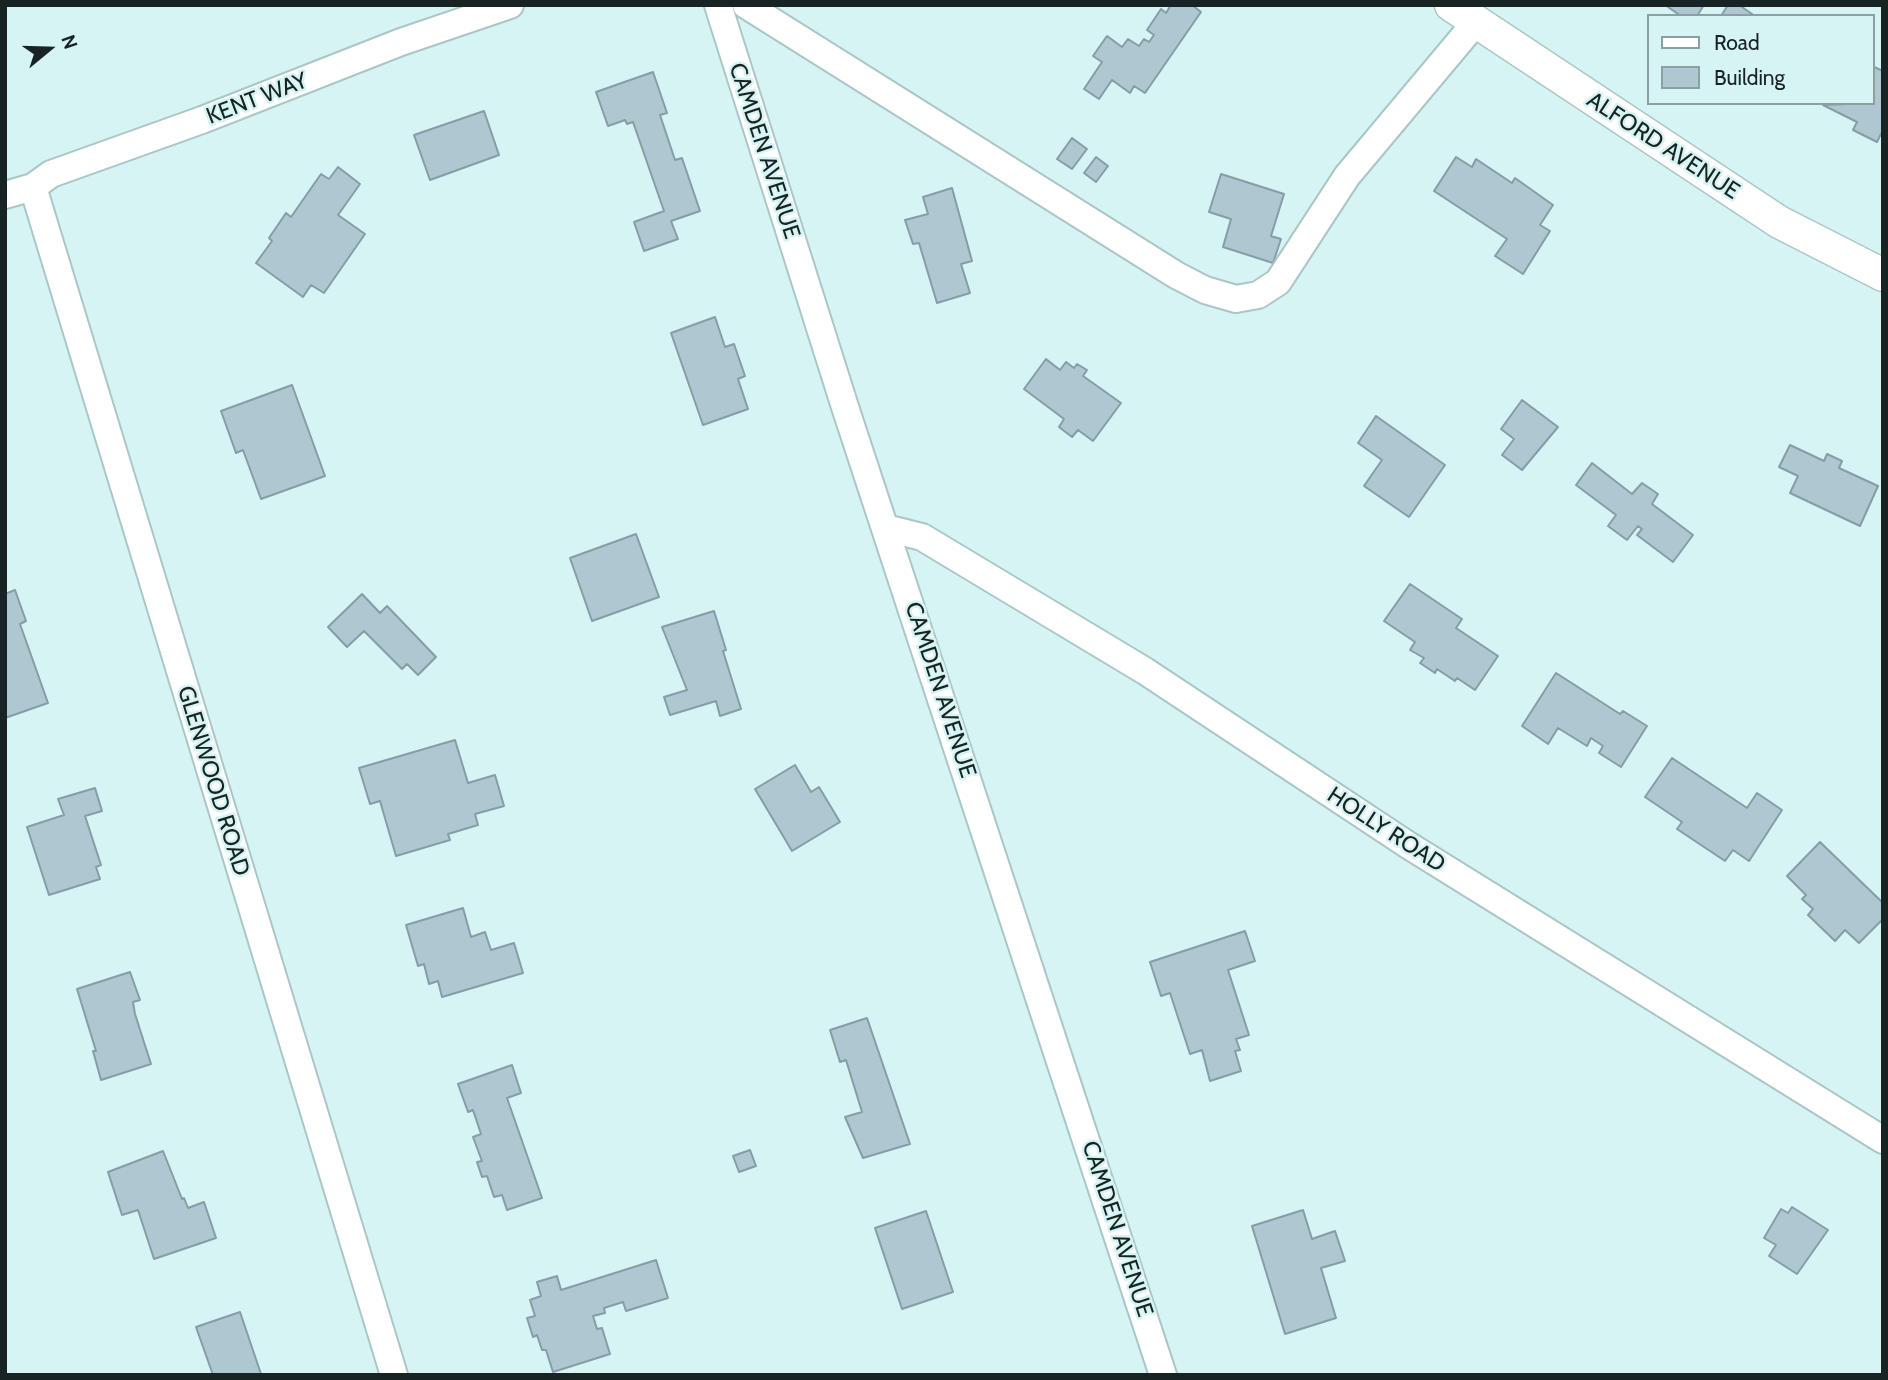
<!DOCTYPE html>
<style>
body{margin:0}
#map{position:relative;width:1888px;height:1380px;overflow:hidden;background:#d7f4f4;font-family:Cabin,sans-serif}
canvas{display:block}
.frame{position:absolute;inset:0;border:7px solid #182323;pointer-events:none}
.legend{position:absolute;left:1647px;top:14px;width:228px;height:91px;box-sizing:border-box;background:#d7f4f4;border:2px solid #8ba0a0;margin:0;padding:9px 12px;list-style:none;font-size:21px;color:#182323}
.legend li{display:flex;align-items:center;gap:14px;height:35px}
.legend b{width:35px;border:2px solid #8ba0a0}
.north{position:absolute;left:14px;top:14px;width:70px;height:70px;-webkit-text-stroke:5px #d7f4f4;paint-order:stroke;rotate:71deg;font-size:19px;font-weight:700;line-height:28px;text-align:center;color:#182323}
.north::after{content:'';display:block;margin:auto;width:24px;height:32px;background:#182323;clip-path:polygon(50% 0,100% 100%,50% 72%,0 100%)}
</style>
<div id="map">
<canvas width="1888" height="1380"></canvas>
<div class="frame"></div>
<ul class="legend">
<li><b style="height:9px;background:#fff"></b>Road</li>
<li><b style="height:19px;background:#afc7d1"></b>Building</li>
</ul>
<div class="north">N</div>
</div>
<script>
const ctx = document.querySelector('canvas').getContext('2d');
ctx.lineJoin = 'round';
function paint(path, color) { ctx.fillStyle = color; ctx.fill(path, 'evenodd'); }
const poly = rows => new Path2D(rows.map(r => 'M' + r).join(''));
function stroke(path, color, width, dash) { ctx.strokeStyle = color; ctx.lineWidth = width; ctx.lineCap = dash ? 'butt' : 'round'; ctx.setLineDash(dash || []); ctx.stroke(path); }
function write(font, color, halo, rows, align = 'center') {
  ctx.font = font + ' Cabin,sans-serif'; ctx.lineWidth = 5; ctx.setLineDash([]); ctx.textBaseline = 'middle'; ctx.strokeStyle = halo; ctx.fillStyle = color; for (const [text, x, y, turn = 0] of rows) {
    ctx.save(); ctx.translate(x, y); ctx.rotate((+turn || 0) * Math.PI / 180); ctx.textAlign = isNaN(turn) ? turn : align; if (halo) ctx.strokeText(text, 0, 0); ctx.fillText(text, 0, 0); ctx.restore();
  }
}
const building = poly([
 [1171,5,1192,5,1201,12,1145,93,1134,86,1130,93,1112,80,1099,99,1084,89,1102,62,1093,56,1107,36,1122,47,1128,39,1139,46,1144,39,1149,42,1154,35,1147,30,1161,9,1166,13,1171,5],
 [1665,5,1704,5,1697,16,1681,16,1665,5],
 [1728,5,1739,5,1755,16,1721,16,1728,5],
 [1872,66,1883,71,1883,130,1877,142,1853,130,1857,122,1823,105,1872,103,1872,66],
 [653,72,667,113,660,115,675,160,682,158,700,211,671,221,678,239,644,251,634,222,664,211,633,122,627,124,625,120,608,126,596,92,653,72],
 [484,111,499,155,430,180,414,135,484,111],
 [1072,138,1087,149,1072,169,1057,159,1072,138],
 [1096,157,1108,166,1096,182,1084,173,1096,157],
 [1456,157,1472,167,1476,159,1512,183,1515,178,1553,205,1540,225,1550,231,1523,274,1495,256,1507,239,1434,191,1456,157],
 [338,167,360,184,338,215,365,234,324,293,311,285,303,297,256,263,272,241,269,238,286,213,291,217,321,174,329,179,338,167],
 [1221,174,1284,194,1271,236,1281,239,1273,263,1223,247,1231,219,1209,212,1221,174],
 [952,188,972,261,961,264,970,293,937,303,919,243,913,244,905,220,928,214,923,197,952,188],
 [715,317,725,347,734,344,745,376,738,379,748,409,703,425,671,333,715,317],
 [1046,359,1060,370,1066,362,1074,368,1077,364,1087,370,1083,376,1121,403,1093,441,1078,430,1072,437,1059,427,1064,419,1024,389,1046,359],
 [292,385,325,476,261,499,243,450,236,453,221,411,292,385],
 [1522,400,1558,427,1522,470,1502,455,1514,439,1501,429,1522,400],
 [1376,416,1445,465,1409,517,1364,486,1382,460,1358,443,1376,416],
 [1790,445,1824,461,1827,454,1842,461,1839,468,1878,486,1860,526,1790,493,1798,476,1779,467,1790,445],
 [1592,463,1632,494,1642,483,1658,494,1652,504,1693,535,1673,562,1637,535,1642,529,1638,526,1627,540,1608,526,1616,515,1576,485,1592,463],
 [636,534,659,597,592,621,570,558,636,534],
 [1410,584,1462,619,1456,628,1498,656,1475,690,1457,678,1455,681,1437,669,1435,673,1420,663,1424,658,1410,650,1415,642,1384,621,1410,584],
 [15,590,26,621,20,624,48,703,5,718,5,594,15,590],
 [362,594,380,613,387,606,436,657,418,675,407,664,402,669,364,631,347,647,328,627,362,594],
 [714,611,726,650,723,651,741,709,720,716,716,701,670,715,664,697,687,690,662,627,714,611],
 [1556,673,1620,714,1623,711,1647,726,1621,767,1599,753,1603,746,1591,738,1587,746,1558,728,1548,744,1522,726,1556,673],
 [455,740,468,783,495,775,504,806,475,814,478,825,448,834,450,840,396,856,380,801,370,804,359,768,455,740],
 [1672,758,1747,808,1757,793,1782,810,1749,861,1733,850,1725,861,1677,829,1682,822,1645,797,1672,758],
 [795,765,811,792,819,787,840,822,792,851,755,789,795,765],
 [95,788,102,811,85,816,101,865,96,867,100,879,49,895,27,827,64,815,58,799,95,788],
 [1820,842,1883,903,1883,919,1859,943,1845,930,1835,941,1808,915,1813,909,1802,899,1806,895,1787,876,1820,842],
 [463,908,471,937,485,932,491,950,514,943,523,973,442,997,438,981,429,984,424,964,418,966,406,925,463,908],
 [1245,931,1255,961,1228,970,1249,1035,1236,1039,1240,1050,1235,1051,1241,1071,1210,1081,1202,1050,1190,1054,1170,993,1161,996,1150,962,1245,931],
 [130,972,140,1000,133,1002,135,1014,151,1064,101,1080,93,1051,96,1051,77,989,130,972],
 [867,1018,910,1144,863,1158,845,1117,862,1112,846,1060,840,1062,830,1030,867,1018],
 [512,1065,521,1093,507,1098,542,1198,507,1210,502,1195,494,1197,487,1176,482,1177,477,1162,482,1161,473,1137,481,1134,473,1110,468,1112,458,1084,512,1065],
 [750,1150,756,1166,739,1172,733,1156,750,1150],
 [163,1151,182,1199,184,1198,188,1208,204,1202,216,1238,154,1259,138,1210,122,1215,108,1172,163,1151],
 [1792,1207,1828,1230,1797,1274,1769,1256,1776,1245,1764,1238,1781,1209,1788,1213,1792,1207],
 [1303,1210,1312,1239,1335,1231,1345,1261,1321,1268,1336,1318,1285,1334,1252,1226,1303,1210],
 [926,1211,953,1292,902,1309,875,1228,926,1211],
 [656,1260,668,1298,626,1311,623,1302,604,1308,605,1313,593,1316,597,1329,602,1328,610,1354,553,1372,546,1350,542,1350,537,1335,533,1337,527,1318,535,1316,530,1300,541,1296,537,1282,557,1276,561,1290,656,1260],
 [240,1312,261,1374,264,1375,213,1375,196,1327,240,1312]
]);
paint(building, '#afc7d1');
stroke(building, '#859da6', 2);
const minor = poly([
 [718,5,845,407,1163,1375],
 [746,5,1176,275,1205,290,1236,299,1258,295,1278,282,1347,176,1476,22],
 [33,187,394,1375],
 [5,195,33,187,51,174,202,120,401,42,510,5],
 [886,528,922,537,1145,671,1408,845,1883,1140]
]);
const tertiary = poly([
 [1451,5,1779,222,1883,275]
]);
stroke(minor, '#abc6c6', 30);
stroke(tertiary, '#abc6c6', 35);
stroke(minor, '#fff', 26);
stroke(tertiary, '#fff', 32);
write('23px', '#182323', '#d7f4f4', [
 ["KENT WAY",257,99,-21],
 ["ALFORD AVENUE",1663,146,33],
 ["CAMDEN AVENUE",764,151,72],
 ["CAMDEN AVENUE",940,690,72],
 ["GLENWOOD ROAD",213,781,73],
 ["HOLLY ROAD",1386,830,33],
 ["CAMDEN AVENUE",1117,1229,72]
]);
</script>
